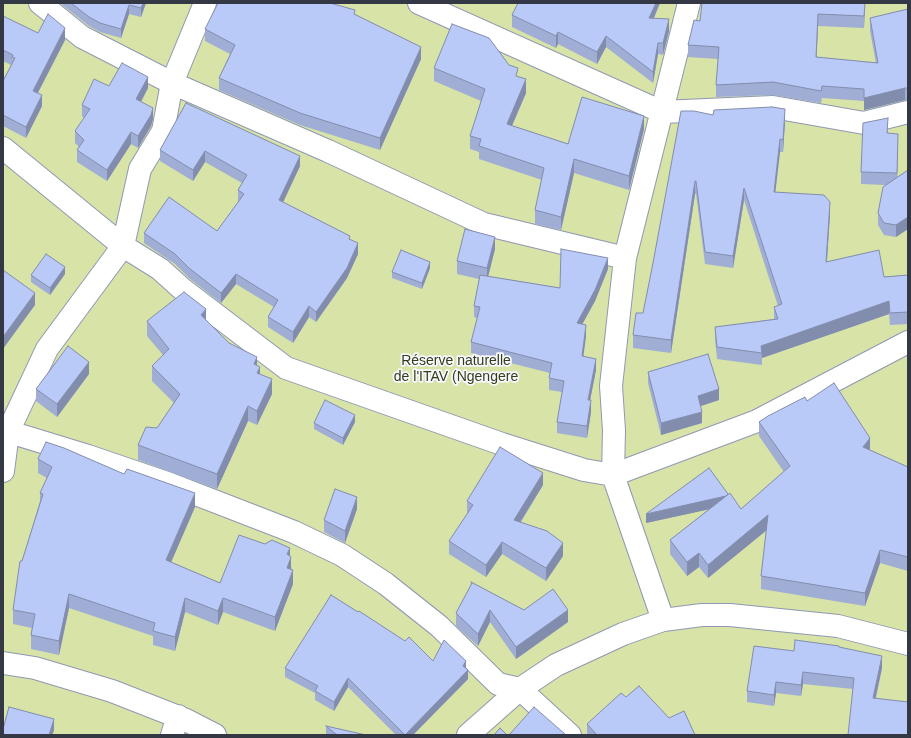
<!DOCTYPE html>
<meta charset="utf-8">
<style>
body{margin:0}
#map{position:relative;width:911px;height:738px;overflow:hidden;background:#e4eafc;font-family:Arial,sans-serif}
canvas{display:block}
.frame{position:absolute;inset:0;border:4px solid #343844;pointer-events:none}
</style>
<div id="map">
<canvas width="911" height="738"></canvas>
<div class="frame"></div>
</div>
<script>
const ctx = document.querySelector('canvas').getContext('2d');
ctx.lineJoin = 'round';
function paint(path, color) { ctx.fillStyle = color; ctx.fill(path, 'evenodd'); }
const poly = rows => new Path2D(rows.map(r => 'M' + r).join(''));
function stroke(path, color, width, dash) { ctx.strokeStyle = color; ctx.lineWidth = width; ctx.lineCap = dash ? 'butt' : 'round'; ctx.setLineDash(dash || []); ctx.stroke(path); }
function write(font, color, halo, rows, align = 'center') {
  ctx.font = font + ' Arial,sans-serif'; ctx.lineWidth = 3.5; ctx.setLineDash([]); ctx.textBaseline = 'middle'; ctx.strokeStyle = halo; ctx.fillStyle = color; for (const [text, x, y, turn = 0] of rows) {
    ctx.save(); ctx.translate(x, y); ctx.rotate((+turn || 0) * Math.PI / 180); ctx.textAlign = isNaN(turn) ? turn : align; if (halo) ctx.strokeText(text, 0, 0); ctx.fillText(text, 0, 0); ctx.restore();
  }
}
paint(poly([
 [3,3,908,3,908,735,3,735]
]), '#d7e3a7');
const street = poly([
 [40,3,82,37,172,83,328,151,484,224,625,258],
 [419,3,662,112,773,107,864,123,908,112],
 [3,148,123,246,160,269,181,288,286,368,502,444,584,470,613,475,757,421,908,342],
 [3,430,88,456,170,484,294,532,342,555,386,584,439,626,498,684,520,689,570,735],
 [3,471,8,432,47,349,123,246,140,169,163,131,172,83,205,3],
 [663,620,613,475,614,430,611,386,625,258,689,3],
 [3,663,35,668,112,691,186,720,215,735],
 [172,735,178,716]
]);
const secondary = poly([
 [468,735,520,689,556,665,623,634,663,620,702,615,730,615,838,626,908,644]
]);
stroke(street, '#8f98b4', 24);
stroke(secondary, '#8f98b4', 24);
stroke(street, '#fff', 22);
stroke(secondary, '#fff', 22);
paint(poly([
 [60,3,146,3,141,17,129,14,121,38,100,32,89,26],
 [518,3,660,3,654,18,669,31,663,55,658,54,653,83,606,47,597,64,558,44,556,48,512,27,512,15],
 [865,3,864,28,818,26,816,57,876,63,870,31,870,18,908,9,908,101,905,100,864,110,864,101,822,98,821,103,773,95,716,97,716,85,718,59,688,57,688,45,700,21],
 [355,14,421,59,380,150,300,125,219,90,219,78,230,54,205,41,205,29],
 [3,16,38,33,65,40,38,93,42,106,26,138,3,126,3,81,11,65,3,61],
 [434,68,518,77,526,93,512,126,568,144,644,129,629,190,574,173,561,230,535,224,535,210,542,180,479,159,479,152,470,149,470,136,481,101,434,81],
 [109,86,148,88,141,102,153,119,151,126,138,148,131,144,107,181,77,162,77,150,79,147,75,143,75,131,84,118,82,116,82,105],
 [186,103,300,166,283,202,350,239,358,254,347,278,316,322,309,317,293,343,268,327,268,317,274,307,236,284,221,303,189,278,175,264,144,243,144,233,217,231,239,201,238,201,238,190,242,183,205,162,193,181,160,161,160,150],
 [713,115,785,122,783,152,780,152,775,192,830,214,827,262,884,277,908,275,908,324,890,325,889,314,762,358,762,365,717,359,715,339,715,327,774,319,774,307,778,306,744,200,733,268,705,264,696,194,695,194,671,353,633,348,633,335,643,313],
 [888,130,888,133,898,146,897,177,908,170,908,229,896,237,884,235,878,225,878,213,885,185,861,184,861,172],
 [495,249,488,276,560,288,608,269,595,301,582,324,586,336,583,356,596,370,590,400,591,412,587,438,557,433,557,422,562,392,549,390,549,378,550,373,471,353,471,342,477,318,474,317,474,306,479,279,457,274,457,261],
 [430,268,422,289,392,278,392,272],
 [65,274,50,295,31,282,31,275],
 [206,320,229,343,257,365,260,374,272,394,257,425,248,421,217,489,138,460,138,445,157,428,174,403,152,381,152,366,163,355,147,336,147,321],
 [648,372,719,400,700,406,702,423,661,435,648,383],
 [89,374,57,417,36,401,36,389],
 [807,401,870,450,908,467,908,571,880,563,865,606,761,589,761,576,767,530,708,578,699,567,687,576,670,554,670,540,709,509,646,523,728,494,741,509,784,472,759,436,759,422],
 [355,422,343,445,314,429,314,423],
 [38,459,195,507,171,562,220,583,290,556,293,584,275,631,223,612,218,625,185,612,175,651,153,645,153,636,69,608,59,655,31,649,31,635,32,628,13,624,13,610,22,561,40,501,40,493,47,478,38,473],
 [543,485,521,522,563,556,546,581,502,554,486,577,449,554,449,541,467,514,467,501],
 [357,509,345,543,324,532,324,520],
 [471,582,524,610,568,622,516,659,490,622,478,646,456,626,456,613,471,586],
 [358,612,433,661,466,668,468,679,413,735,396,735,348,687,334,711,315,700,315,693,285,677,285,668],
 [839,647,882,668,876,698,908,735,853,689,803,684,801,696,776,693,774,706,747,702,747,691,794,651],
 [626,697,669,718,695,735,587,735,587,724],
 [326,726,366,735,326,735]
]), '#a0aed5');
paint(poly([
 [143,3,146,3,141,17,141,8],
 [656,3,660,3,649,29,649,18],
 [865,3,864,28,864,16],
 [129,5,129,14,121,38,121,29],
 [818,14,818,26,816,70,816,57],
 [669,19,669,31,663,55,663,43],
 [65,28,65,40,33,102,33,91],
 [558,32,558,44,556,48,556,36],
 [606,36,606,47,597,64,597,52],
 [658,43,658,54,653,83,653,72],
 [421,47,421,59,380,150,380,138],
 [148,77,148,88,136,111,136,99],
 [526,79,526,93,507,137,507,124],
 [905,88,905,100,864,110,864,98],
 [42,95,42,106,26,138,26,127],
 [153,108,153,119,151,126,138,148,138,136],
 [785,109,785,122,783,152,783,140],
 [644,116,644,129,629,190,629,176],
 [131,132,131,144,107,181,107,170],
 [898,134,898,146,897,186,897,173],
 [780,139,780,152,774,204,774,192],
 [205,151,205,162,193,181,193,170],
 [300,156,300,166,279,211,279,200],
 [574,159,574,173,561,230,561,217],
 [695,181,695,194,671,353,671,340],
 [744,188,744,200,733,268,733,256],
 [830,202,830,214,826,274,826,262],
 [908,217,908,229,896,237,896,225],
 [495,237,495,249,487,281,487,268],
 [358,243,358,254,347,278,316,322,316,312],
 [608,258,608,269,595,301,577,334,577,323],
 [430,262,430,268,422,289,422,283],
 [65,267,65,274,50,295,50,288],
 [236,274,236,284,221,303,221,293],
 [35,293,35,305,3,349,3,337],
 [889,301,889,314,762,358,761,346],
 [309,306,309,317,293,343,293,332],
 [206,309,206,323,201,315],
 [586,325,586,336,582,367,582,356],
 [257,357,257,371,254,364],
 [596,359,596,370,588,411,588,400],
 [89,362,89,374,57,417,57,404],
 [260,367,260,381,257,373],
 [272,379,272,394,257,425,257,411],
 [719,389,719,400,698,407,698,396],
 [591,400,591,412,587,438,587,426],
 [248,406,248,421,217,489,217,474],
 [702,412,702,423,661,435,661,423],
 [355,415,355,422,343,445,343,438],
 [870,438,870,451,863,447],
 [543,473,543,485,514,532,514,520],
 [195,493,195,507,166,574,166,560],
 [729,495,729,505,646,523,646,514],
 [357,497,357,509,345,543,345,531],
 [768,515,768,529,708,578,708,565],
 [502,542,502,554,486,577,486,565],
 [563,543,563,556,546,581,546,568],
 [290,548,290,561,291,557,291,571,287,582,287,554],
 [880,550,880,563,865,606,865,593],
 [699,553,699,567,687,576,687,562],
 [293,570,293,584,275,631,275,617],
 [69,594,69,608,59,655,59,641],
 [185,598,185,612,175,651,175,637],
 [223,598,223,612,218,625,218,611],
 [490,610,490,622,478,646,478,634],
 [568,610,568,622,516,659,516,647],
 [882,656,882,668,873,709,873,698],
 [466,661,466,670,463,666],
 [468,670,468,679,413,735,405,735],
 [803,672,803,684,801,696,801,685],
 [348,678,348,687,334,711,334,702],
 [776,682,776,693,774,706,774,695],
 [54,719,54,731,52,735,49,735]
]), '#828dae');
const building = poly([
 [71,3,143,3,141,8,129,5,121,29,100,23,89,17,71,3],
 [218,3,330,3,355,10,354,14,421,47,380,138,300,113,219,78,235,45,205,29,218,3],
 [518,3,656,3,649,18,669,19,663,43,658,43,653,72,606,36,597,52,558,32,556,36,512,15,518,3],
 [702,3,865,3,864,16,818,14,816,57,878,63,870,18,908,9,908,88,905,88,864,98,864,89,822,86,821,91,773,82,716,85,719,47,688,45,694,20,700,21,702,3],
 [48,14,65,28,33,91,42,95,26,127,3,115,3,81,15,58,12,57,13,55,3,50,3,16,38,33,48,14],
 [452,24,489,38,509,65,518,68,516,76,526,79,507,124,568,144,582,97,644,116,629,176,574,159,561,217,535,210,544,168,479,146,481,139,470,136,485,89,434,68,452,24],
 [122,63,148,77,136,99,153,108,151,115,138,136,131,132,107,170,77,150,84,140,75,131,90,109,82,105,94,79,109,86,122,63],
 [186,103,300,156,279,200,350,236,349,239,358,243,347,268,316,312,309,306,293,332,268,317,278,300,236,274,221,293,189,268,175,254,144,233,169,197,217,231,244,194,238,190,247,175,205,151,193,170,160,150,186,103],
 [772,107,785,109,783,140,780,139,774,192,824,195,830,202,826,262,879,250,884,277,908,275,908,312,890,313,889,301,761,346,762,353,717,347,715,327,778,319,774,307,782,304,744,188,733,256,705,252,696,181,695,181,671,340,633,335,636,313,643,313,653,263,681,111,694,111,713,115,714,110,772,107],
 [888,118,887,133,898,134,897,173,861,172,863,123,888,118],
 [908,170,908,217,896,225,884,223,878,213,883,187,908,170],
 [465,229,495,237,487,268,457,261,465,229],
 [561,249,608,258,595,290,577,323,586,325,582,356,596,359,588,400,591,400,587,426,557,422,564,381,549,378,552,363,471,342,480,307,474,306,480,275,560,288,561,249],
 [401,250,430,262,422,283,392,272,401,250],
 [46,254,65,267,50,288,31,275,46,254],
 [3,270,35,293,3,337,3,270],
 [184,292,206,309,201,315,229,343,257,357,254,364,260,367,257,373,272,379,257,411,248,406,217,474,138,445,146,427,157,428,180,394,152,366,169,349,147,321,184,292],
 [68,346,89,362,57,404,36,389,68,346],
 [708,354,719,389,698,396,702,412,661,423,648,372,708,354],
 [834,383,870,438,863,447,908,467,908,557,880,550,865,593,761,576,768,515,708,565,699,553,687,562,670,540,730,493,741,509,790,466,759,422,768,416,805,397,807,401,834,383],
 [325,400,355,415,343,438,314,423,325,400],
 [46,442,64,448,124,474,127,469,195,493,166,560,220,583,239,535,265,544,272,540,290,548,287,554,291,557,287,568,293,570,275,617,223,598,218,611,185,598,175,637,153,631,155,623,69,594,59,641,31,635,35,614,13,610,20,561,22,561,43,494,40,493,52,467,38,459,46,442],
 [500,447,543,473,514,520,547,531,563,543,546,568,502,542,486,565,449,541,473,505,467,501,500,447],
 [709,468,728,494,726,496,646,514,709,468],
 [335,489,357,497,345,531,324,520,335,489],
 [471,582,524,610,553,589,568,610,516,647,490,610,478,634,456,613,472,583,471,582],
 [331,595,358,612,359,611,405,641,409,637,433,661,444,640,466,661,463,666,468,670,405,735,348,678,334,702,315,691,318,686,285,668,331,595],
 [795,640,839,646,839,647,882,656,873,698,908,702,908,735,848,735,854,678,803,672,801,685,776,682,774,695,747,691,754,646,794,651,795,640],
 [639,686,669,718,684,711,695,735,597,735,587,724,621,693,626,697,639,686],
 [9,707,54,719,49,735,3,735,3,729,9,707],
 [534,707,566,735,509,735,534,707],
 [326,726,366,735,337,735,326,726],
 [500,728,507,735,494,735,500,728]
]);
paint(building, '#bacaf8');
stroke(building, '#828dae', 1);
write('14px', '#363c18', '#f5f8fe', [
 ["Réserve naturelle",456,361],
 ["de l'ITAV (Ngengere",456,377]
]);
</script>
